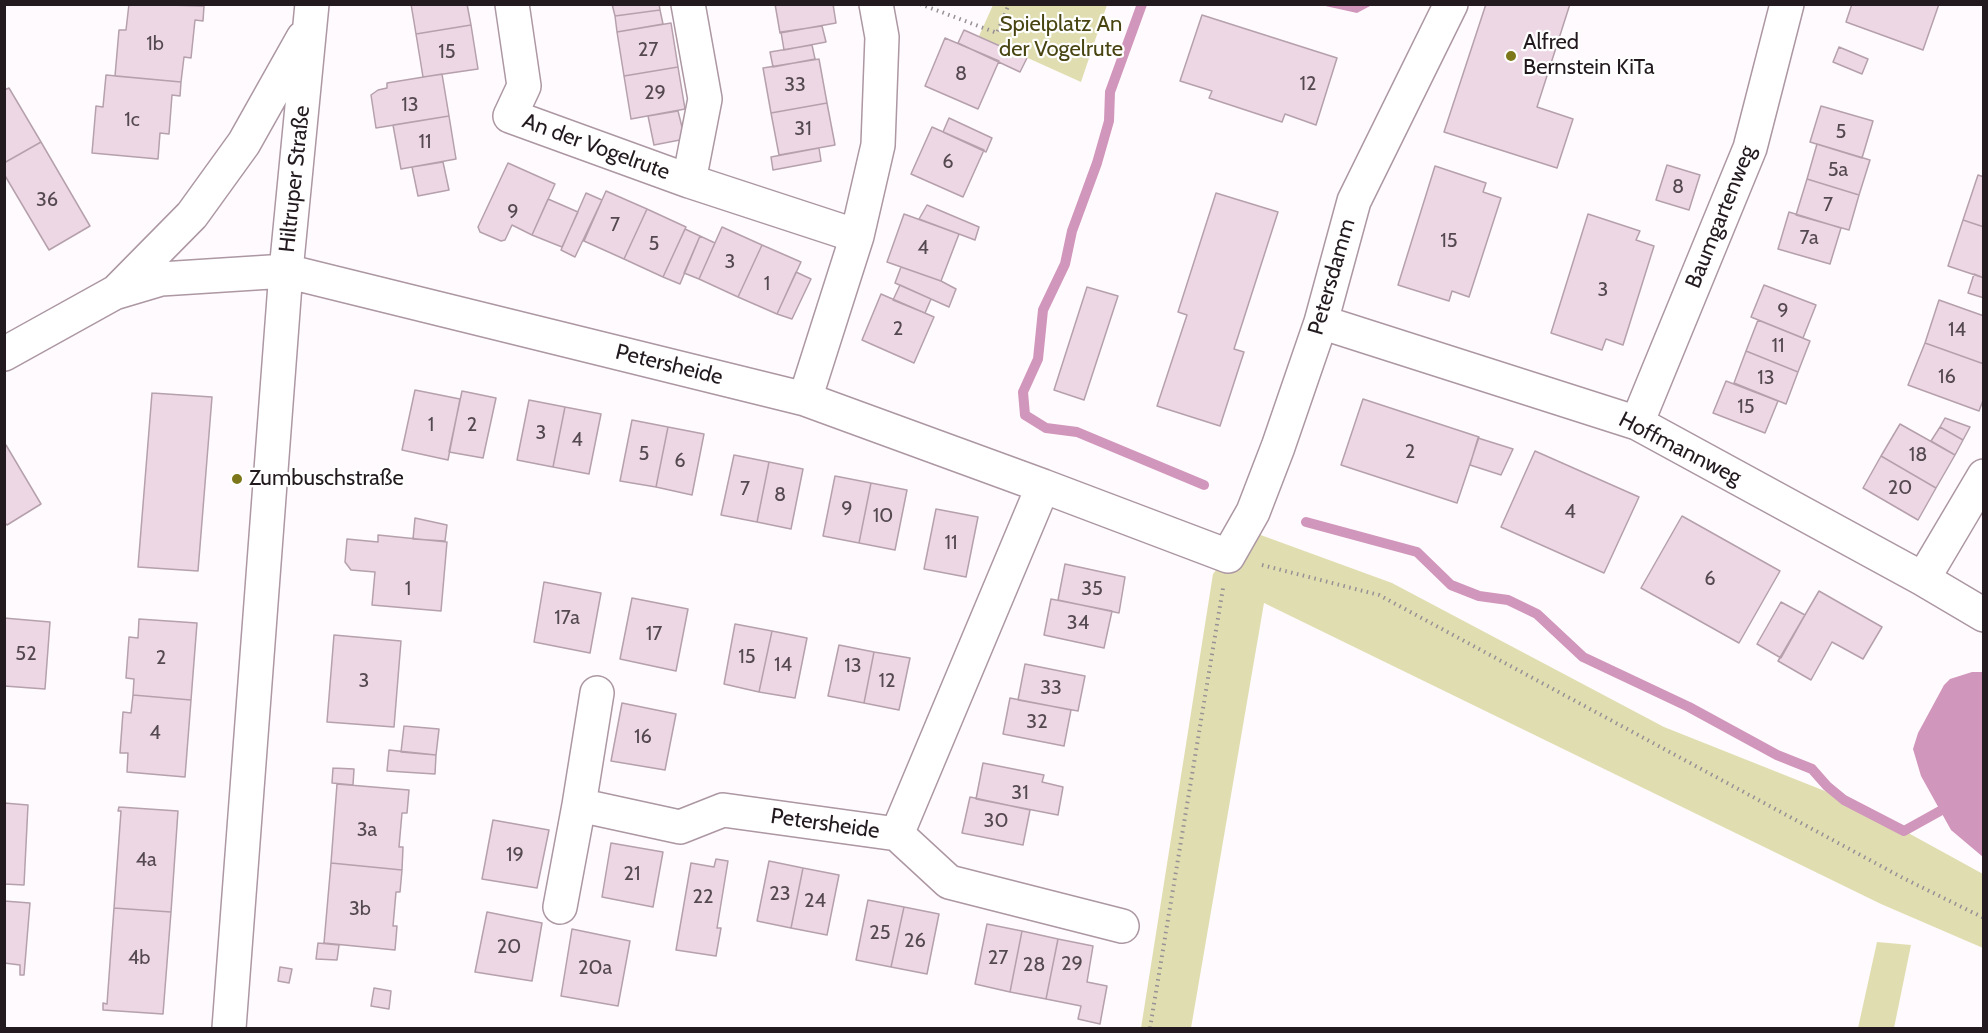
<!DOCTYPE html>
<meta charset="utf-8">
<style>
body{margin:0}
#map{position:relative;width:1988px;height:1033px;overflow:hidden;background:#fffafd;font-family:Cabin,sans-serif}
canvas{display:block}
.frame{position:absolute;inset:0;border:6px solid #221a1f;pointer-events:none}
</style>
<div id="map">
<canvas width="1988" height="1033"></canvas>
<div class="frame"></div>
</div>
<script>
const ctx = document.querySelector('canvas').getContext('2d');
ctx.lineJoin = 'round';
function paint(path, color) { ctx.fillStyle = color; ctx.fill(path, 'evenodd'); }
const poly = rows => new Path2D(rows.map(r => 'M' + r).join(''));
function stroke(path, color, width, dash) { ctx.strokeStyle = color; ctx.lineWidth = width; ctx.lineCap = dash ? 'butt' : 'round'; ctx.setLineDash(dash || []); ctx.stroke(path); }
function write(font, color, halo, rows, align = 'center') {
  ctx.font = font + ' Cabin,sans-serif'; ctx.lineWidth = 4.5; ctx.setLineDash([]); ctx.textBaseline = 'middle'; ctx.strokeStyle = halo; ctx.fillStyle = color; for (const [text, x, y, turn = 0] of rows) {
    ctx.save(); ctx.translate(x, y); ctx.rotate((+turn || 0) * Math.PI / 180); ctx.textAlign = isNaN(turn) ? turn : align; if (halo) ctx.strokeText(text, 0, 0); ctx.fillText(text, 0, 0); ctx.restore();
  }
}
paint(poly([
 [993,5,1107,5,1081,82,979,36],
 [1247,530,1392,583,1664,727,1850,801,1983,874,1983,948,1881,904,1264,603,1191,1028,1141,1028,1213,574],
 [1877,942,1911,945,1894,1028,1858,1028]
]), '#e0deb1');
paint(poly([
 [1321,5,1372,5,1357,13],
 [1972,672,1983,672,1983,857,1951,830,1921,776,1913,749,1918,733,1944,685,1950,679]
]), '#d196bb');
stroke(poly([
 [1142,4,1110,92,1109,121,1097,163,1072,231,1065,264,1043,310,1038,359,1023,392,1025,415,1046,428,1077,432,1204,485],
 [1306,522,1417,552,1451,585,1479,596,1508,600,1537,614,1583,657,1689,707,1777,755,1812,769,1827,786,1844,800,1904,831,1940,811]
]), '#d196bb', 10);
const building = poly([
 [129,4,204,6,203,21,195,20,191,58,184,57,181,82,115,76,119,30,126,30,129,4],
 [411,4,467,4,471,25,416,34,411,4],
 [612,4,659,4,660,10,615,16,612,4],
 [775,4,833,4,836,23,780,33,775,4],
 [1486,4,1570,4,1537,107,1573,119,1557,168,1444,132,1486,4],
 [1852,4,1939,4,1923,50,1846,22,1852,4],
 [660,10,663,24,617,32,615,16,660,10],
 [1202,15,1337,58,1316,125,1285,114,1282,122,1209,98,1212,91,1180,81,1202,15],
 [671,23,678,67,624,76,617,32,671,23],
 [471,25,478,69,423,77,416,34,471,25],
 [822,26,826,42,784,50,781,32,822,26],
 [964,30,1027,58,1020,72,958,43,964,30],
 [945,38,999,61,978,109,925,86,945,38],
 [812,45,815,59,773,67,770,52,812,45],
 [1839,47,1868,59,1862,74,1833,62,1839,47],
 [819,59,827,103,771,113,763,68,819,59],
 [678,67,685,109,631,119,624,76,678,67],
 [442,74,449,116,376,128,371,95,378,90,387,88,387,83,442,74],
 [106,75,181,82,180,96,172,95,169,134,160,133,158,159,92,153,96,106,103,107,106,75],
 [9,88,41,142,4,163,4,90,9,88],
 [827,103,835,145,779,155,771,113,827,103],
 [1821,106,1873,121,1862,158,1810,142,1821,106],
 [678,111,685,139,654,145,648,116,678,111],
 [449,116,456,159,401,169,393,125,449,116],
 [949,118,992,138,986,152,943,132,949,118],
 [932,127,984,150,963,197,911,174,932,127],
 [41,142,90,226,49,250,4,174,4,163,41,142],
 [1817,144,1870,160,1859,195,1807,179,1817,144],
 [819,148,821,161,773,170,771,157,819,148],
 [443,162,449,190,418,196,412,167,443,162],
 [508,163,555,184,532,235,512,225,505,240,501,241,480,232,478,227,508,163],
 [1667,165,1700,175,1689,210,1656,200,1667,165],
 [1435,166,1486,183,1483,192,1501,198,1469,297,1452,291,1449,301,1398,285,1435,166],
 [1978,175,1984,177,1984,227,1963,220,1978,175],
 [1807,179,1859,195,1849,230,1796,215,1807,179],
 [606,191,647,209,624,259,584,241,606,191],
 [586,193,602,200,575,257,561,250,586,193],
 [1216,193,1278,212,1234,349,1244,352,1220,426,1157,406,1187,315,1178,312,1216,193],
 [548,199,578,212,562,247,532,235,548,199],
 [927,205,979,227,975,240,919,219,927,205],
 [647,209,686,227,663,277,624,259,647,209],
 [1789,212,1841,228,1830,264,1778,249,1789,212],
 [904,214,959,234,941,281,887,262,904,214],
 [1588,214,1640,231,1636,240,1654,246,1623,345,1606,339,1602,350,1551,333,1588,214],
 [1963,220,1984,227,1984,278,1948,266,1963,220],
 [722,227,762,245,738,297,699,279,722,227],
 [685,229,700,236,680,284,663,277,685,229],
 [700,236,715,243,699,279,684,273,700,236],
 [762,245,801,262,777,314,738,297,762,245],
 [901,267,941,281,956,289,949,307,895,283,901,267],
 [796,272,811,279,792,319,777,314,796,272],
 [1974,274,1984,278,1984,298,1968,293,1974,274],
 [900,285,931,299,925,313,893,300,900,285],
 [1764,285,1816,305,1803,338,1751,317,1764,285],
 [1087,287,1118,296,1084,400,1054,390,1087,287],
 [881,294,934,317,914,363,862,340,881,294],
 [1939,300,1984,316,1984,364,1925,343,1939,300],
 [1758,320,1810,341,1798,372,1746,351,1758,320],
 [1925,343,1984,364,1984,398,1979,411,1908,385,1925,343],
 [1746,351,1798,372,1786,404,1734,383,1746,351],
 [1726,381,1778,401,1765,433,1713,413,1726,381],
 [415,390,460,399,448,460,402,450,415,390],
 [462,391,496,398,483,458,449,452,462,391],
 [152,393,212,397,198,571,138,567,152,393],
 [1363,399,1479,437,1457,503,1341,465,1363,399],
 [529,400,565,407,553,467,517,460,529,400],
 [565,407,601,414,589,474,553,467,565,407],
 [1945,418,1970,427,1963,440,1940,427,1945,418],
 [632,420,668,427,656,487,620,481,632,420],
 [1900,424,1955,455,1936,488,1881,456,1900,424],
 [668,427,704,434,692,495,656,487,668,427],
 [1940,427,1963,440,1955,455,1931,441,1940,427],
 [1478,438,1513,449,1501,475,1470,465,1478,438],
 [6,445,41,504,7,525,4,522,4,446,6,445],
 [1535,451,1639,497,1604,573,1501,527,1535,451],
 [734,455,769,462,757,522,721,515,734,455],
 [1881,456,1936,488,1918,520,1863,488,1881,456],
 [769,462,803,469,791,529,757,522,769,462],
 [835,476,871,483,859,543,823,536,835,476],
 [871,483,907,490,895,550,859,543,871,483],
 [936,509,978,517,966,577,924,569,936,509],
 [1682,516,1780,571,1739,643,1641,588,1682,516],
 [415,518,447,525,445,541,413,539,415,518],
 [378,535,447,542,441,611,372,605,375,572,351,570,345,562,347,539,378,542,378,535],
 [1065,564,1125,577,1119,613,1058,600,1065,564],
 [544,582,601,593,590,653,534,642,544,582],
 [1819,591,1882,627,1863,659,1832,642,1811,680,1778,661,1819,591],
 [632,598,688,609,676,671,620,659,632,598],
 [1051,599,1112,611,1104,648,1044,635,1051,599],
 [1781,602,1805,615,1781,658,1757,644,1781,602],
 [4,618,50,622,45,689,4,686,4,618],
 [139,619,197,623,191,700,133,695,134,679,126,678,129,637,138,638,139,619],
 [735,624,772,631,759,692,724,684,735,624],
 [772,631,807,638,795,698,759,692,772,631],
 [334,635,401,641,394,727,327,722,334,635],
 [839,645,874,652,864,703,828,696,839,645],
 [874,652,910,658,899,710,864,703,874,652],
 [1025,664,1085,676,1078,711,1018,700,1025,664],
 [133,695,191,700,185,777,127,772,128,753,120,753,123,712,131,713,133,695],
 [1010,698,1071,710,1064,746,1003,734,1010,698],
 [622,703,676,714,665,770,611,761,622,703],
 [404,726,439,729,436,755,401,752,404,726],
 [389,750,436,755,435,774,387,771,389,750],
 [983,763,1044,775,1042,782,1063,787,1058,815,976,799,983,763],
 [333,768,354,769,353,785,332,783,333,768],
 [337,784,409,790,407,813,402,813,399,847,403,847,402,870,331,863,337,784],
 [970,797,1030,810,1023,845,962,833,970,797],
 [4,803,28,805,24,885,4,884,4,803],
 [119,807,178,811,171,912,114,908,121,811,118,811,119,807],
 [493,820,549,830,537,888,482,879,493,820],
 [611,843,663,852,653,907,602,897,611,843],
 [716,859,728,861,717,928,721,928,716,956,676,950,691,863,714,867,716,859],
 [769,861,803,868,791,928,757,921,769,861],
 [331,863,402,870,400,892,396,892,393,926,397,926,395,950,324,943,331,863],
 [803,868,839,875,827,935,791,928,803,868],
 [868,900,904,907,891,967,856,960,868,900],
 [4,901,30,903,24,975,20,975,20,965,4,963,4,901],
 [904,907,939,914,927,974,891,967,904,907],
 [114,908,171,912,163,1014,103,1010,103,1003,107,1004,114,908],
 [487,912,542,923,532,981,475,972,487,912],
 [987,924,1022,931,1010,992,975,984,987,924],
 [572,929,630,941,618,1006,561,996,572,929],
 [1022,931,1058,939,1046,999,1010,992,1022,931],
 [1058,939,1093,946,1087,982,1107,986,1100,1024,1078,1019,1081,1006,1046,999,1058,939],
 [318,943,339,945,337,960,316,959,318,943],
 [280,967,292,969,289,983,278,981,280,967],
 [374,988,391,991,389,1009,371,1006,374,988]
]);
paint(building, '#edd7e4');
stroke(building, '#b5a0ac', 1.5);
const minor = poly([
 [512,4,524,86,510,116,689,181,857,236],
 [688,4,705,99,689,181],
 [118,290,192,215,244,143,303,38],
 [1321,322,1637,423,1923,579,1984,615],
 [4,354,114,293,161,279,286,271,805,399,1043,486,897,834],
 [805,399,857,236,878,145,882,37,876,4],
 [1637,423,1750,148,1787,4],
 [1043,486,1228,556,1253,512,1278,447,1321,322,1354,201,1451,4],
 [1923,579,1984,476],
 [597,693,579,805,680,827,723,810,897,834,949,882,1122,926],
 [560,907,579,805],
 [229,1028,286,271,312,4]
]);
stroke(minor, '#ac97a3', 36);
stroke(poly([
 [920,4,997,33,1009,4],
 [1262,565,1379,595,1903,878,1984,918],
 [1150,1028,1223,588]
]), '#979195', 4, [1.5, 4.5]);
stroke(minor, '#fff', 33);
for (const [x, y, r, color] of [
 [1511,56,6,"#7d771b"],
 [237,479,6,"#7d771b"]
]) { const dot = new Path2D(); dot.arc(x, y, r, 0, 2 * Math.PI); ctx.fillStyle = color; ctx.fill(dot); stroke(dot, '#fff', 2); }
write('20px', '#554950', null, [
 ["1b",155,44],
 ["27",648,50],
 ["15",447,52],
 ["8",961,74],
 ["12",1308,84],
 ["33",795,85],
 ["29",655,93],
 ["13",410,105],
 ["1c",132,120],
 ["31",803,129],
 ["5",1841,132],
 ["11",425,142],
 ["6",948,162],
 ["5a",1838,170],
 ["8",1678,187],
 ["36",47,200],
 ["7",1828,205],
 ["9",513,212],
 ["7",615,225],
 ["7a",1809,238],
 ["15",1449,241],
 ["5",654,244],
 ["4",923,248],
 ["3",730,262],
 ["1",767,284],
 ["3",1603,290],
 ["9",1783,311],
 ["2",898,329],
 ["14",1957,330],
 ["11",1778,346],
 ["16",1947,377],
 ["13",1766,378],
 ["15",1746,407],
 ["1",431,425],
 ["2",472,425],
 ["3",541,433],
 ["4",577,440],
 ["2",1410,452],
 ["5",644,454],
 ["18",1918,455],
 ["6",680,461],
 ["20",1900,488],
 ["7",745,489],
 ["8",780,495],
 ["9",847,509],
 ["4",1570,512],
 ["10",883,516],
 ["11",951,543],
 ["6",1710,579],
 ["1",408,589],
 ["35",1092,589],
 ["17a",567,618],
 ["34",1078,623],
 ["17",654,634],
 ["52",26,654],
 ["15",747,657],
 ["2",161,658],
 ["14",783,665],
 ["13",853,666],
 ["3",364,681],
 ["12",887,681],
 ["33",1051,688],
 ["32",1037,722],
 ["4",155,733],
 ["16",643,737],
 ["31",1020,793],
 ["30",996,821],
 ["3a",367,830],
 ["19",515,855],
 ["4a",146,860],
 ["21",632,874],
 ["23",780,894],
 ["22",703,897],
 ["24",815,901],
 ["3b",360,909],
 ["25",880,933],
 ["26",915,941],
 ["20",509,947],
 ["4b",139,958],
 ["27",998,958],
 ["29",1072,964],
 ["28",1034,965],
 ["20a",595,968]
]);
write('22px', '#494513', '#fff', [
 ["Spielplatz An",1061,25],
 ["der Vogelrute",1061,50]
]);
write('22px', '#221a1f', '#fff', [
 ["Alfred",1523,43],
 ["Bernstein KiTa",1523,68],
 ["Zumbuschstraße",249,479]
], 'left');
write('22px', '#221a1f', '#fff', [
 ["An der Vogelrute",596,147,20],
 ["Hiltruper Straße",295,179,-84],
 ["Baumgartenweg",1721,217,-68],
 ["Petersdamm",1332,277,-74],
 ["Petersheide",669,365,14],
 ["Hoffmannweg",1680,449,27],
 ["Petersheide",825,824,8]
]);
</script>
